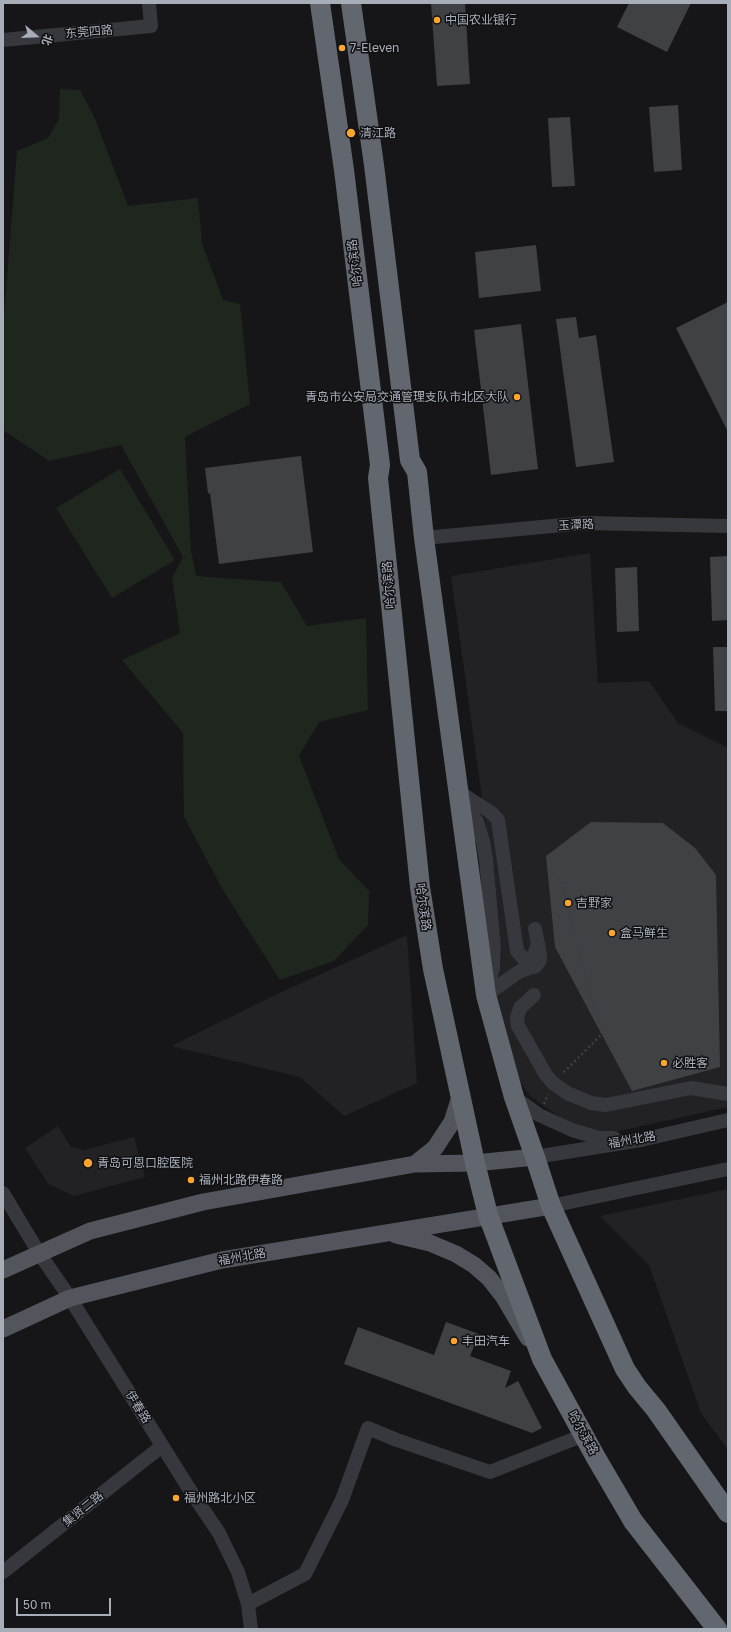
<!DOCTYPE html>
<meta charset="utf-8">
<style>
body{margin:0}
#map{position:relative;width:731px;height:1632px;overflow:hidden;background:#161618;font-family:"Golos Text","Noto Sans SC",sans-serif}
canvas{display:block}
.frame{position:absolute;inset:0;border:4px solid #a7aeb8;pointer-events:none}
.north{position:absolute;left:16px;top:16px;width:40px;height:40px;-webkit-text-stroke:3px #111113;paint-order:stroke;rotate:109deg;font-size:11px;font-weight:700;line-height:16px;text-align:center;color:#a7aeb8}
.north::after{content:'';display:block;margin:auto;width:14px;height:18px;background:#a7aeb8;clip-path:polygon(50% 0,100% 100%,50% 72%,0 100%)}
.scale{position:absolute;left:16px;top:1598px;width:95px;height:18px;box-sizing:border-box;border:2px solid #a7aeb8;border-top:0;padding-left:5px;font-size:12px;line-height:14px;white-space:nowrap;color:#a7aeb8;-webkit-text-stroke:3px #111113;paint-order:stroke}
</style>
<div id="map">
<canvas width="731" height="1632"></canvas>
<div class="frame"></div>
<div class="north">北</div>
<div class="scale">50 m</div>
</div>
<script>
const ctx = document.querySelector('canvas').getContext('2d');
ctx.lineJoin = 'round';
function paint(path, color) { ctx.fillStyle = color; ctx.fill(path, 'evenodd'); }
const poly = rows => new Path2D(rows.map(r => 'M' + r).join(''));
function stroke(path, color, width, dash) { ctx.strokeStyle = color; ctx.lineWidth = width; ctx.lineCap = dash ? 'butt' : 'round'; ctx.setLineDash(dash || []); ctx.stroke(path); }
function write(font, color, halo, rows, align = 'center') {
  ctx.font = font + ' "Golos Text","Noto Sans SC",sans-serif'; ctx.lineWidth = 3; ctx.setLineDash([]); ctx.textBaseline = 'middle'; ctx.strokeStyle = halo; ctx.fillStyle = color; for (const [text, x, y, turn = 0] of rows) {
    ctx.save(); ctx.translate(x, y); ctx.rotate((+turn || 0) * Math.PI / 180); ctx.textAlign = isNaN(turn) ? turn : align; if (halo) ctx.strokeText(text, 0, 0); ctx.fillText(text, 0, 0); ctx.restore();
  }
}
paint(poly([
 [590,553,598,683,649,681,678,723,728,748,728,1107,610,1133,569,1124,530,1096,511,1070,492,1007,502,954,484,812,451,576],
 [407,935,417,1083,344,1116,300,1077,171,1046,273,996],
 [58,1126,71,1147,84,1150,134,1137,145,1177,74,1196,48,1184,25,1148],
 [728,1189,728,1450,701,1413,649,1265,600,1216]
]), '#222225');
paint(poly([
 [60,89,80,90,94,116,128,206,198,198,202,243,223,300,240,304,250,404,185,437,191,551,196,576,281,582,307,626,366,618,368,710,319,722,299,756,339,859,369,891,368,925,334,961,280,980,224,892,184,817,183,733,122,660,180,633,172,578,183,557,121,445,49,461,3,430,3,328,17,151,48,138,59,119],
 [120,469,175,560,112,598,56,508]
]), '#1e261e');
paint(poly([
 [431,3,465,3,470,84,437,86],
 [629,3,691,3,667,52,617,27],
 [678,105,682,170,654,172,649,107],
 [570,117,575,186,552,187,548,118],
 [536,245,541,291,479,298,475,252],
 [728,302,728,432,676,328],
 [576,317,579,338,596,335,614,462,576,467,556,319],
 [521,324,538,469,491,475,474,330],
 [301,456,313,552,219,564,210,493,208,494,205,468],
 [728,556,728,620,712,621,710,557],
 [637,567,639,631,617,632,615,568],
 [713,647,728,647,728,711,715,711],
 [591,822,663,823,695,848,716,875,720,1067,632,1091,555,947,546,856],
 [446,1322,479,1334,470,1356,511,1371,505,1388,518,1381,542,1428,532,1433,344,1364,358,1327,434,1355]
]), '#404145');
stroke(poly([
 [559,877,602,1034,562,1074],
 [544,1104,548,1094]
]), '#3c3f44', 2.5, [2, 3]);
stroke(poly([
 [3,40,151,26,149,3],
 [424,538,584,523,728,526],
 [458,791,493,814,498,820,517,951,523,958,528,959,534,956,538,944],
 [460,805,477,821,483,842,486,860,494,948,493,968,488,987],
 [486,995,520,971,536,966,540,960,540,954,535,929],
 [534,995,520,1008,517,1018,518,1026,546,1075,553,1083,567,1093,591,1103,606,1105,691,1088,728,1094],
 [514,1097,539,1115,572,1130,599,1138,614,1138],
 [535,1157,641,1140,728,1120],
 [3,1193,39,1253,70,1298,188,1487,219,1533,238,1572,248,1604,251,1629],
 [551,1206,728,1169],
 [3,1572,162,1446],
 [248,1604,305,1574,342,1500,368,1428,397,1440,490,1472,584,1435]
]), '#37383d', 14);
stroke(poly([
 [415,1164,435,1148,452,1122,460,1097],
 [396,1235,430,1243,456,1254,474,1265,489,1278,503,1296,528,1338],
 [3,1270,90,1231,203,1202,415,1164,475,1163,535,1157],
 [3,1329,70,1298,222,1260,551,1206]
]), '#52555c', 17);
stroke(poly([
 [320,3,344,170,380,465,378,478,420,887,433,969,475,1163,488,1215,542,1359,595,1456,633,1521,717,1629],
 [351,3,374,165,410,460,417,472,424,538,486,995,514,1097,535,1157,551,1206,625,1369,637,1387,656,1410,728,1513]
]), '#62666e', 20);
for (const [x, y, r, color] of [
 [437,20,4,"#faa62c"],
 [342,48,4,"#faa62c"],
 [351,133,5,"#faa62c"],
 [517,397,4,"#faa62c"],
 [568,903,4,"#faa62c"],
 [612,933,4,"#faa62c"],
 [664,1063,4,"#faa62c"],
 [88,1163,5,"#faa62c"],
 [191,1180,4,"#faa62c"],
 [454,1341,4,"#faa62c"],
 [176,1498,4,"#faa62c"]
]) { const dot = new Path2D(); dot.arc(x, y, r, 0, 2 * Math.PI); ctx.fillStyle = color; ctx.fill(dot); stroke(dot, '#111113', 1.5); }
write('12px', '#a7aeb8', '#111113', [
 ["中国农业银行",445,20],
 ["7-Eleven",350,48],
 ["清江路",360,133],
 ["青岛市公安局交通管理支队市北区大队",509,397,"right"],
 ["吉野家",576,903],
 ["盒马鲜生",620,933],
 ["必胜客",672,1063],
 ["青岛可恩口腔医院",97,1163],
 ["福州北路伊春路",199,1180],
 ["丰田汽车",462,1341],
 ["福州路北小区",184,1498]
], 'left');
write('12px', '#a7aeb8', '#111113', [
 ["东莞四路",89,32,-5],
 ["哈尔滨路",355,263,-97],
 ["玉潭路",576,525,-3],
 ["哈尔滨路",389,585,-95],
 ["哈尔滨路",423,907,82],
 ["福州北路",632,1140,-10],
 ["福州北路",242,1257,-10],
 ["伊春路",138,1407,58],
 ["哈尔滨路",583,1433,61],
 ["集贤二路",83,1509,-39]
]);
</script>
